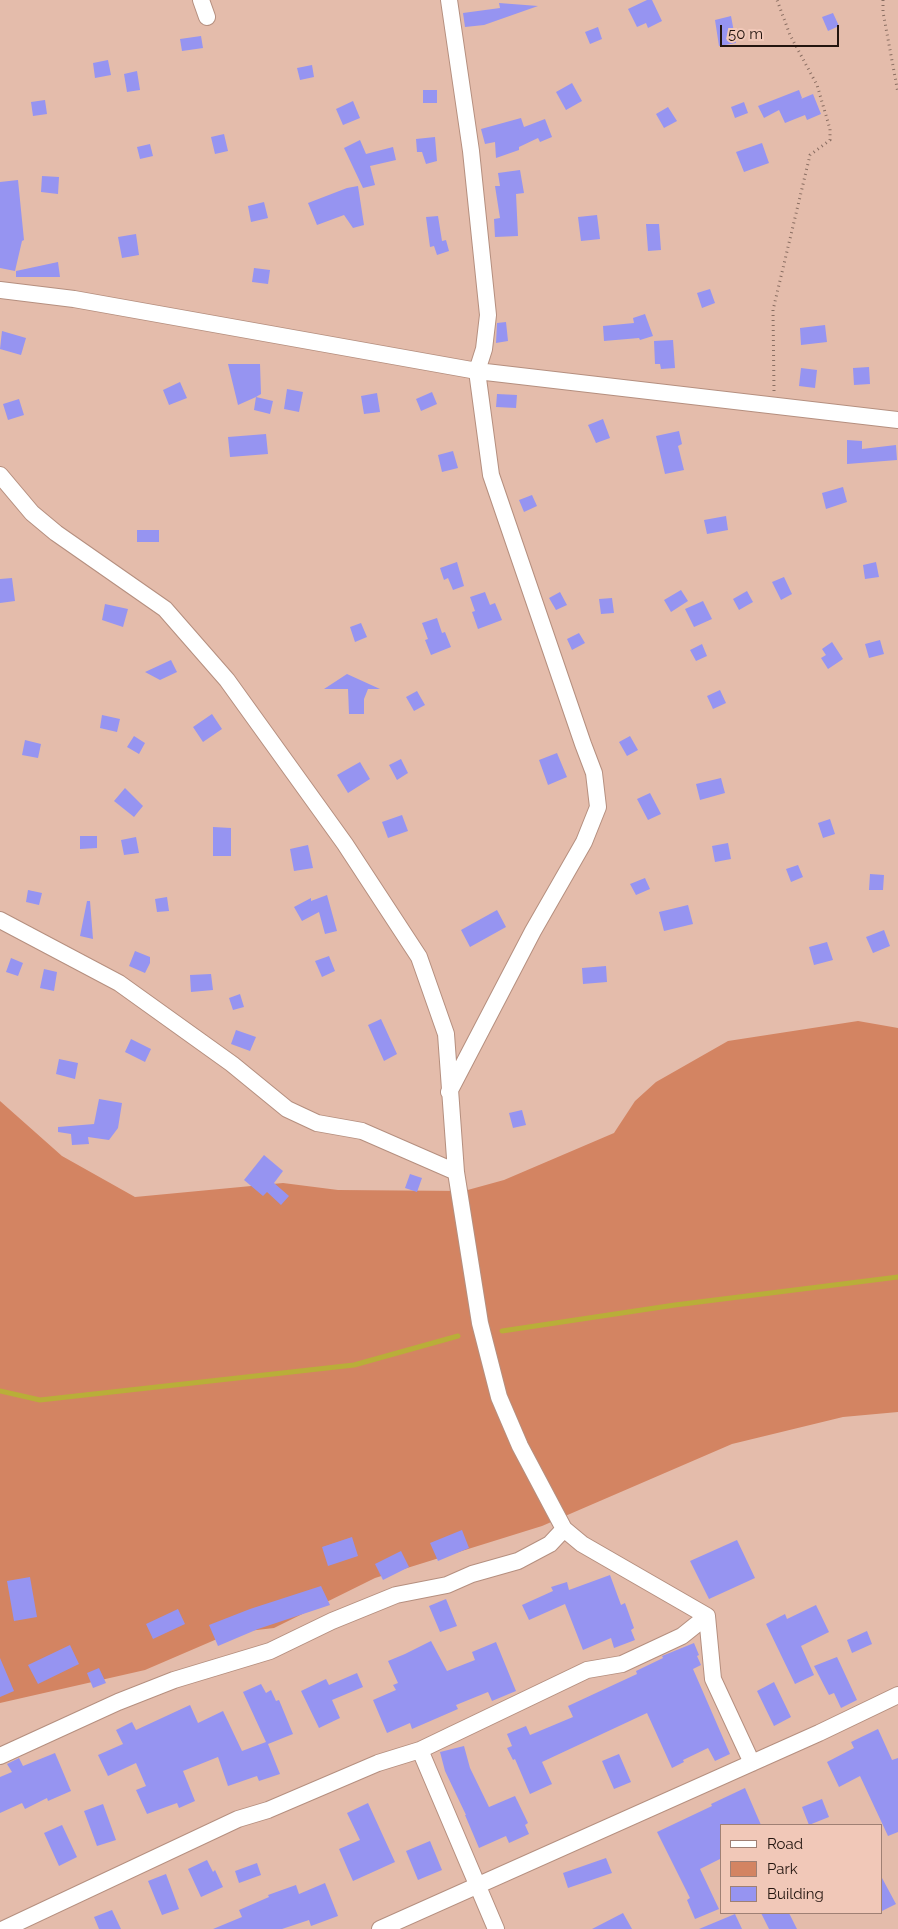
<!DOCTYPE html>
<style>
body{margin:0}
#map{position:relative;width:898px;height:1929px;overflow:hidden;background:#e4bcab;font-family:Raleway,sans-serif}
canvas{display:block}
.legend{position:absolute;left:720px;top:1824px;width:162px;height:90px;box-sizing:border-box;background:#f1c8b8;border:1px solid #9f8074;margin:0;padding:6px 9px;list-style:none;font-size:15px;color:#23150f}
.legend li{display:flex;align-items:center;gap:10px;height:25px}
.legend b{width:25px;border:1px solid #9f8074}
.scale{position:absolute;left:720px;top:25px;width:119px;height:22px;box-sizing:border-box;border:2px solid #23150f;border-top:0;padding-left:6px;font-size:15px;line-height:18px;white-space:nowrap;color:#23150f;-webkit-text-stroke:4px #f1c8b8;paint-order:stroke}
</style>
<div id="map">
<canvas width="898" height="1929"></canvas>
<ul class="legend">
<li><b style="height:6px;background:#fff"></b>Road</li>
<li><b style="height:14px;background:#d38462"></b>Park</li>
<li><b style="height:14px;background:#9694f1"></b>Building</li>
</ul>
<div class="scale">50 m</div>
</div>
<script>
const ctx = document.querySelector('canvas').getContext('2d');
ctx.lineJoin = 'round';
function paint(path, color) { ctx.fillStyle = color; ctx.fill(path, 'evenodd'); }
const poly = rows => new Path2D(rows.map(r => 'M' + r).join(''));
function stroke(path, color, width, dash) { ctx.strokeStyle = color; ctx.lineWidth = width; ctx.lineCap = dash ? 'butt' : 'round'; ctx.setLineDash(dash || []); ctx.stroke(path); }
paint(poly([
 [858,1021,898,1028,898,1412,843,1417,732,1444,542,1526,375,1578,274,1628,231,1633,145,1670,0,1703,0,1101,62,1156,135,1197,283,1183,338,1190,464,1191,504,1180,614,1133,635,1101,656,1082,728,1041]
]), '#d38462');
stroke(poly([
 [502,1331,675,1305,898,1277],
 [0,1391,40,1400,354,1365,458,1336]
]), '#b9ae39', 5);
paint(poly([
 [647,0,652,0,662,21,648,28,646,23,637,27,628,9],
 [499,3,538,6,484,25,465,27,463,13,500,8],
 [833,13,839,26,828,31,822,17],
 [731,16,736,43,719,46,715,20],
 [598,27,602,39,590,44,585,32],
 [201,36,203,48,182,51,180,39],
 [108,60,111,75,95,78,93,63],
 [312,65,314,77,300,80,297,68],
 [137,71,140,90,127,92,124,74],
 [572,83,582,101,566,110,556,92],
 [423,90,437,90,437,103,423,103],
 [799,90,802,98,801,99,813,94,821,114,807,120,805,115,785,123,779,110,764,118,758,106],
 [45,100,47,114,33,116,31,102],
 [353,101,360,118,343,125,336,109],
 [744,102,748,113,735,118,731,107],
 [668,107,677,121,664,128,656,114],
 [521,118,524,127,545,119,552,137,540,142,538,138,519,147,519,150,496,158,495,142,485,144,481,129],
 [224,134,228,151,215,154,211,137],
 [435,137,437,161,426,164,422,152,417,152,416,139],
 [360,140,366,154,393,147,396,160,370,166,375,185,363,188,344,148],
 [762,143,769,163,744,172,736,152],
 [150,144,153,156,140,159,137,147],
 [520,170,524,193,516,194,518,236,495,237,494,219,500,218,495,186,500,186,498,173],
 [42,176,59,177,58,194,41,192],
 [18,180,24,240,22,241,15,271,0,268,0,182],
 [358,186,364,225,353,228,344,215,317,225,308,203,347,188],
 [264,202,268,218,251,222,248,206],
 [597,215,600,239,581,241,578,217],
 [438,216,442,241,446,240,449,251,437,255,434,246,430,247,426,217],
 [646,224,659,224,661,250,648,251],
 [136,234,139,255,122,258,118,237],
 [58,262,60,277,16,277,16,271],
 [254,268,270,270,268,284,252,282],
 [710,289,715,303,702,308,697,293],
 [645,314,653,336,640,340,639,338,604,341,603,326,634,323,633,318],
 [506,322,508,341,496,343,497,323],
 [825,325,827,342,801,345,800,328],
 [2,331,26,338,21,355,0,349],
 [673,340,675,368,661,369,660,364,655,364,654,341],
 [228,364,260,364,261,394,256,397,273,401,270,414,254,410,256,397,238,405],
 [869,367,870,384,854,385,853,368],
 [801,368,817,370,815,388,799,386],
 [180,382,187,398,169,405,163,390],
 [287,389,303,392,299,412,284,409],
 [432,392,437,404,421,411,416,399],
 [377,393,380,412,364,414,361,396],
 [497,394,517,395,516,408,496,407],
 [19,399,24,415,8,420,3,404],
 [603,419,610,438,596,443,588,425],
 [679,431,682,444,678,446,684,470,665,474,656,436],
 [266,434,268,454,230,457,228,437],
 [847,440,862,441,862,449,896,445,897,460,847,464],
 [453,451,458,468,442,472,438,455],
 [843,487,847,502,826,509,822,493],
 [532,495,537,506,524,512,519,500],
 [726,516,728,530,707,534,704,520],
 [137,530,159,530,159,542,137,542],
 [457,562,464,586,453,590,448,578,444,580,440,568],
 [876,562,879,577,865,579,863,565],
 [784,577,792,594,781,600,772,582],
 [12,578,15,601,0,603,0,579],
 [681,590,688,601,671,612,664,600],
 [747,591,753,602,739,610,733,599],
 [485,592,490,605,495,603,502,620,478,629,472,612,475,611,470,597],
 [560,592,567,605,556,610,549,598],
 [612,598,614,613,601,614,599,599],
 [703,601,712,619,694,627,685,609],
 [105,604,128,609,123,627,102,620],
 [437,618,442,633,445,632,451,647,431,655,425,640,428,639,422,623],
 [361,623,367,637,355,642,350,627],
 [579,633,585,643,572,650,567,639],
 [880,640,884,654,869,658,865,644],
 [832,642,843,659,828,669,821,658,826,655,822,649],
 [702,644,707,656,696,661,690,650],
 [171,660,177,672,160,680,145,672],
 [347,674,380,689,368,689,364,699,364,714,349,714,348,689,324,689],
 [720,690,726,703,713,709,707,696],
 [417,691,425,705,414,711,406,697],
 [212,714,222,729,203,742,193,727],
 [102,715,120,719,117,732,100,728],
 [134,736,145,743,139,754,127,747],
 [630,736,638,750,627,756,619,742],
 [25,740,41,744,38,758,22,755],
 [557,753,567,777,548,785,539,760],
 [401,759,408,773,397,780,389,765],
 [360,762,370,779,348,793,337,775],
 [721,778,725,793,700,800,696,784],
 [125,788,143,806,134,817,114,801],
 [650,793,661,814,648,820,637,799],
 [402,815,408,831,388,838,382,822],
 [830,819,835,834,823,838,818,823],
 [213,827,231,828,231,856,213,856],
 [80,836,97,836,97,848,80,849],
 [136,837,139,853,124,855,121,840],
 [728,843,731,859,715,862,712,846],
 [308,845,313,868,294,871,290,849],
 [798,865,803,877,791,882,786,869],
 [870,874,884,875,883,890,869,890],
 [645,878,650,889,636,895,630,884],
 [28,890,42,893,39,905,26,902],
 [327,895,337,931,325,934,319,912,302,921,294,907,311,898,311,901],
 [167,897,169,911,157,912,155,899],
 [87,901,90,901,93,939,80,936],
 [688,905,693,924,664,931,659,912],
 [497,910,506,927,470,947,461,930],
 [884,930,890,946,873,953,866,937],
 [827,942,833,960,814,965,809,947],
 [135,951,150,957,150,963,145,973,129,966],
 [329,956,335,971,322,977,315,961],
 [11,958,23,963,18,976,6,972],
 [606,966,607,982,583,984,582,968],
 [44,969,57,972,54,991,40,988],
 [211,974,213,990,191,992,190,975],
 [240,994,244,1007,233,1010,229,998],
 [381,1019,397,1054,384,1061,368,1025],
 [236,1030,256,1037,250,1051,231,1044],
 [131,1039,151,1049,145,1062,125,1052],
 [59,1059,78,1063,75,1079,56,1074],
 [99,1099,122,1103,118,1128,109,1140,88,1137,89,1144,72,1145,71,1134,58,1132,58,1127,94,1124],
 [522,1110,526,1125,513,1128,509,1113],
 [264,1155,283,1171,274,1183,289,1196,281,1205,267,1192,263,1196,244,1180],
 [410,1174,422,1178,417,1192,405,1188],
 [462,1530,469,1548,438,1561,430,1543],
 [352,1537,358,1556,328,1566,322,1547],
 [737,1540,755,1578,709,1599,690,1561],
 [401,1551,409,1567,383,1580,375,1564],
 [610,1575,621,1605,625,1603,634,1628,631,1630,635,1640,614,1648,611,1638,583,1650,565,1604,529,1620,522,1605,553,1591,551,1587,567,1582,569,1590],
 [30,1577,37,1617,14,1621,7,1581],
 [321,1586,330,1605,258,1629,218,1646,209,1625,250,1609],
 [446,1599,457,1626,440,1632,429,1606],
 [816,1605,829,1632,801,1646,814,1675,795,1684,766,1624,785,1614,787,1619],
 [178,1609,185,1624,153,1639,146,1624],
 [867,1631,872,1644,852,1653,847,1640],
 [431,1641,447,1671,475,1660,472,1652,496,1642,516,1691,492,1701,488,1692,456,1705,458,1709,412,1729,410,1723,387,1733,373,1700,396,1690,393,1685,398,1683,388,1661,405,1654],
 [694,1643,699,1655,697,1656,701,1665,693,1669,730,1754,715,1761,708,1748,683,1760,684,1762,672,1768,647,1713,542,1762,552,1784,530,1794,515,1759,513,1760,507,1748,512,1746,507,1734,526,1726,530,1735,573,1717,568,1706,637,1674,636,1671,663,1658,662,1656],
 [70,1645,79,1664,38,1684,28,1665],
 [837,1657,857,1700,841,1708,834,1693,829,1695,814,1666],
 [0,1658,14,1691,0,1697],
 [99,1668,106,1683,93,1688,87,1673],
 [357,1673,363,1687,332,1700,340,1718,319,1728,301,1691,326,1679,329,1685],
 [774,1682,791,1717,774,1726,757,1691],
 [261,1684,266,1693,271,1690,276,1701,279,1700,293,1734,268,1744,280,1774,259,1781,257,1776,228,1786,218,1757,183,1771,195,1801,179,1808,177,1803,147,1814,136,1790,146,1786,136,1763,108,1776,98,1755,123,1744,116,1730,132,1722,136,1730,190,1705,198,1723,223,1711,242,1751,266,1742,243,1692],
 [878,1729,892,1760,898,1758,898,1832,888,1836,860,1776,839,1787,827,1762,854,1748,851,1742],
 [464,1746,470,1768,489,1807,515,1796,528,1823,525,1825,529,1834,509,1843,506,1836,479,1848,465,1815,466,1815,445,1771,440,1752],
 [55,1753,71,1791,48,1801,47,1798,25,1809,22,1803,0,1813,0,1777,12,1772,7,1764,19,1758,23,1766],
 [619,1754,631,1782,614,1789,602,1761],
 [745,1788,761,1825,722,1825,722,1858,700,1869,719,1909,695,1919,687,1900,690,1898,657,1832,712,1806,711,1804],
 [822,1799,829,1817,809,1825,802,1807],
 [368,1803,395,1862,353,1881,339,1849,360,1840,347,1813],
 [103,1804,116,1840,97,1846,84,1811],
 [62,1825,77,1857,59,1866,44,1833],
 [430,1841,442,1870,418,1880,406,1851],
 [606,1858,612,1873,568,1888,563,1873],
 [207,1860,213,1872,215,1870,223,1887,201,1897,188,1869],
 [257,1863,261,1875,239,1883,235,1871],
 [166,1874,179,1909,162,1915,148,1881],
 [882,1878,896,1904,882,1911],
 [325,1883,338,1916,311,1926,309,1920,282,1929,213,1929,242,1917,239,1910,269,1897,268,1895,296,1885,299,1894],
 [112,1910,121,1929,99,1929,94,1917],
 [623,1913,632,1929,592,1929],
 [761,1913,789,1913,797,1929,769,1929],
 [735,1914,742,1929,699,1929]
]), '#9694f1');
const minor = poly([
 [201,0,207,17],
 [0,290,74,299,477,371,898,420],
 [0,475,32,513,56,533,165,609,227,680,345,844,419,957,446,1034,456,1172,480,1323,499,1397,520,1446,564,1529,582,1544,707,1616,713,1679,752,1763],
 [0,920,119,983,232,1064,287,1109,317,1123,362,1131,456,1172],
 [449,1092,533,931,584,842,598,807,594,773,583,744,491,475,477,371,484,349,488,315,471,151,449,0],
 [420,1750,587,1670,622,1664,682,1636,707,1616],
 [0,1756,118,1702,174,1680,270,1651,332,1621,396,1595,447,1585,472,1574,518,1561,550,1544,564,1529],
 [4,1929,238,1819,268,1810,378,1763,420,1750,496,1929],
 [380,1929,819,1733,898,1695]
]);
stroke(minor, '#b58f7f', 18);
stroke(poly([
 [883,0,883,12,898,93],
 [774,391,773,310,810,155,830,140,830,129,817,85,790,35,777,0]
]), '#8a6e62', 3, [1, 4]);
stroke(minor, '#fff', 16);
</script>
